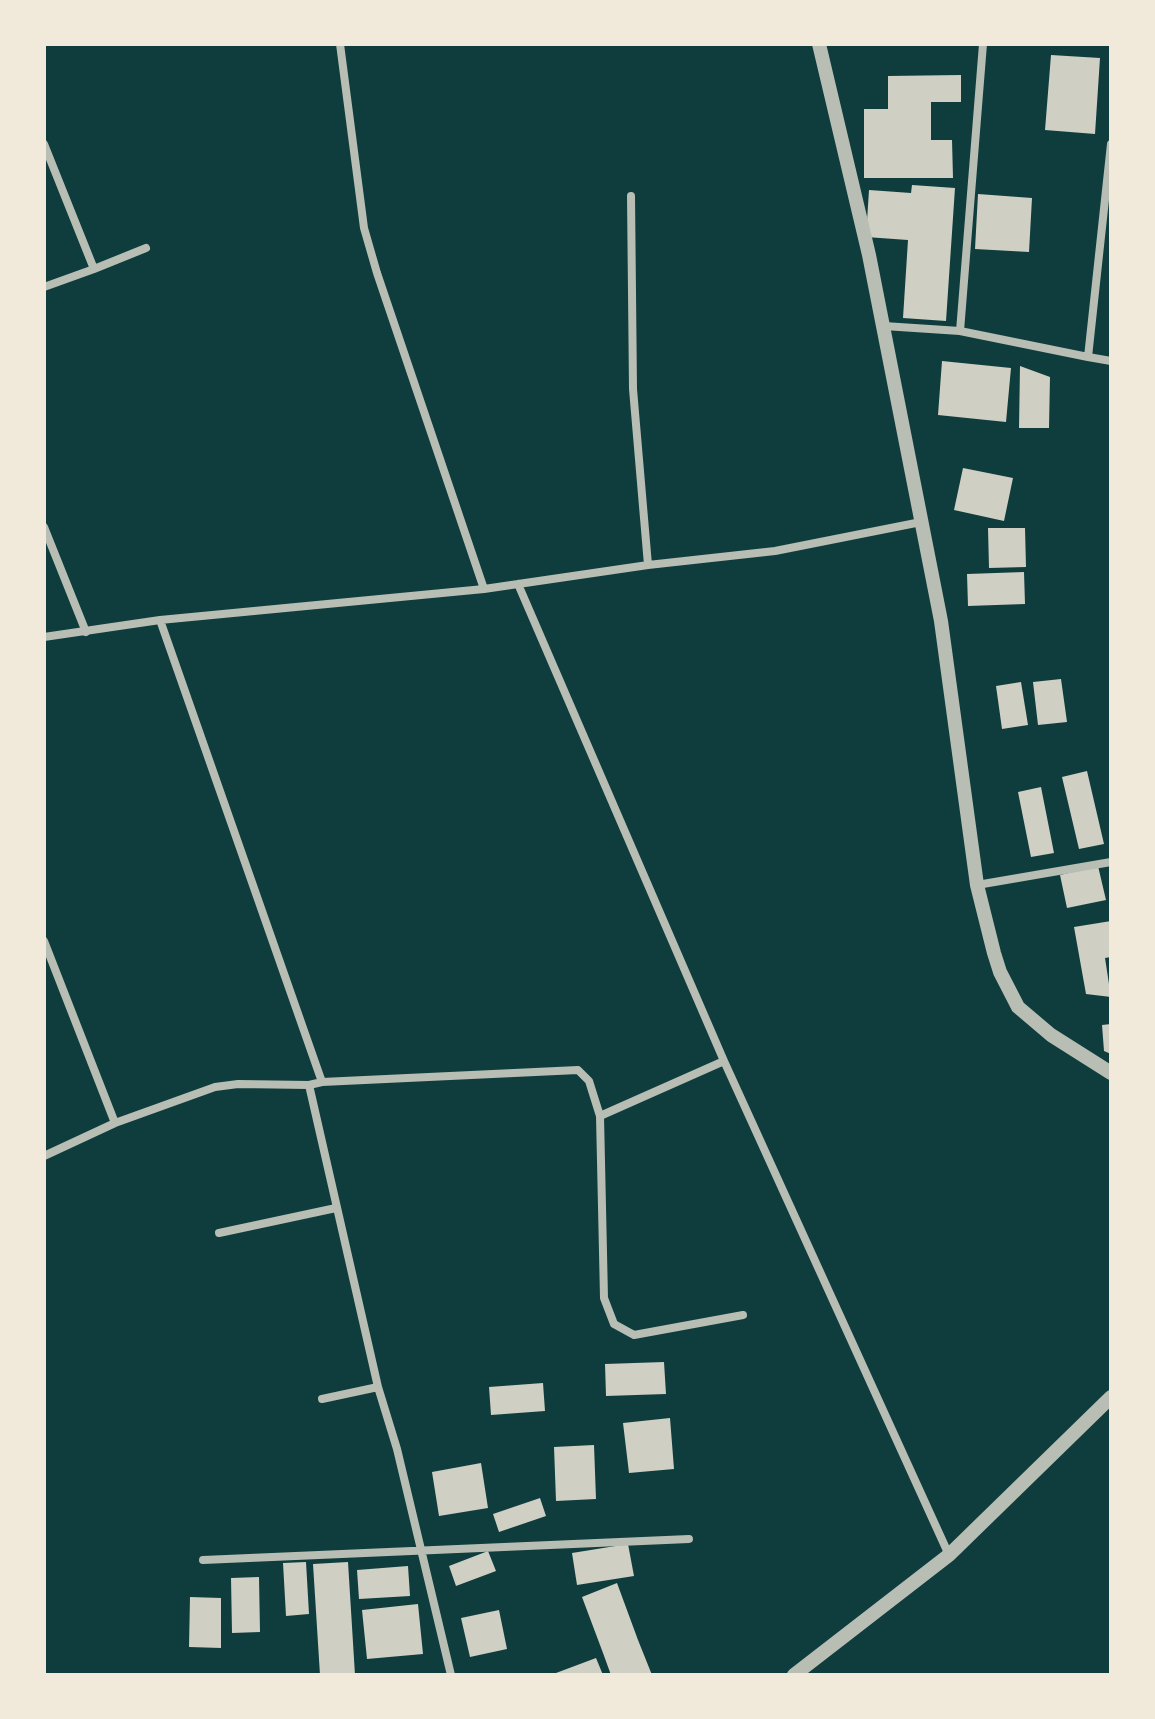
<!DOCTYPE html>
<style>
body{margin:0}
#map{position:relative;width:1155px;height:1719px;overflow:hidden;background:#0f3d3e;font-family:"Exo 2",sans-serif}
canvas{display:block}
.frame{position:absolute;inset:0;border:46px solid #f1e9da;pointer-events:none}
</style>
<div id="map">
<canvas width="1155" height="1719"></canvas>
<div class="frame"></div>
</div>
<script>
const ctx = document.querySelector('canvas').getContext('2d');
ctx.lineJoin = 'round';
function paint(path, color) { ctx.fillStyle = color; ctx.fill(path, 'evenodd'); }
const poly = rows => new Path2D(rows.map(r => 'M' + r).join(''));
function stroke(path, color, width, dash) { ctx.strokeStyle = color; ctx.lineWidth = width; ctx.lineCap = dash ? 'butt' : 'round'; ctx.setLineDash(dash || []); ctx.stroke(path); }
paint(poly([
 [1051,55,1100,58,1095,134,1045,130],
 [961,75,961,102,931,102,931,140,952,140,953,178,864,178,864,109,888,109,888,76],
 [912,185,955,188,946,321,903,318,908,240,866,237,869,190,911,193],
 [978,194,1032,198,1029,252,975,249],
 [942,361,1011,368,1006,422,938,415],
 [1020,366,1050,377,1049,428,1019,428],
 [963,468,1013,478,1004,521,954,510],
 [988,528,1025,528,1026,567,989,568],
 [1024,572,1025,604,968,606,967,574],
 [1061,679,1067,722,1038,725,1033,682],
 [1021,682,1028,725,1002,729,996,686],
 [1087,771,1104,844,1079,849,1062,777],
 [1041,787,1054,853,1031,857,1018,792],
 [1098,866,1106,900,1067,908,1060,875],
 [1111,921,1111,957,1105,958,1111,997,1086,994,1074,927],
 [1111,1024,1111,1054,1104,1051,1102,1025],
 [664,1362,666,1394,606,1396,605,1364],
 [543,1383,545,1411,491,1415,489,1387],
 [670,1418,674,1469,629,1473,623,1423],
 [594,1445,596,1499,556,1501,554,1447],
 [481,1463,488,1508,439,1516,432,1472],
 [540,1498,546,1516,499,1532,493,1514],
 [628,1544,634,1576,577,1585,572,1553],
 [488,1551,496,1571,456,1586,449,1566],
 [306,1562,309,1614,286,1616,283,1563],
 [348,1562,355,1675,320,1675,313,1564],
 [408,1566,410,1596,359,1599,357,1570],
 [259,1577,260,1632,232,1633,231,1578],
 [617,1583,638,1640,652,1675,611,1675,603,1653,582,1597],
 [190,1597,221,1598,221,1648,189,1647],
 [418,1604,423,1654,367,1659,362,1610],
 [499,1610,507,1649,470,1657,461,1618],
 [596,1658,603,1675,556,1675,556,1673]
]), '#cfcfc3');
stroke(poly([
 [340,44,364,228,377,273,484,589],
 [44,144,94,269,44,287],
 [631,196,633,389,648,565],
 [94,269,146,248],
 [884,326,960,331,1088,357,1111,144],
 [960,331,983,44],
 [1088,357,1111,361],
 [44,527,86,632],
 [518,584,724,1061,949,1555],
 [160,620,322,1082],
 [44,637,160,620,484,589,648,565,775,551,921,522],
 [977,885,1111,862],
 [44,941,115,1123,215,1087,238,1084,309,1085,322,1082,578,1070,589,1081,600,1116,604,1298,614,1324,634,1335,743,1315],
 [309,1085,378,1387,397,1449,451,1675],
 [600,1116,724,1061],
 [44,1156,115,1123],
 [219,1233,336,1208],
 [322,1399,378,1387],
 [203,1560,689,1539]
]), '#b8beb3', 8);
stroke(poly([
 [819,44,869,255,941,621,977,885,994,953,1000,972,1018,1007,1051,1035,1111,1073],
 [794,1675,949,1555,1111,1397]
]), '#b8beb3', 14);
</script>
